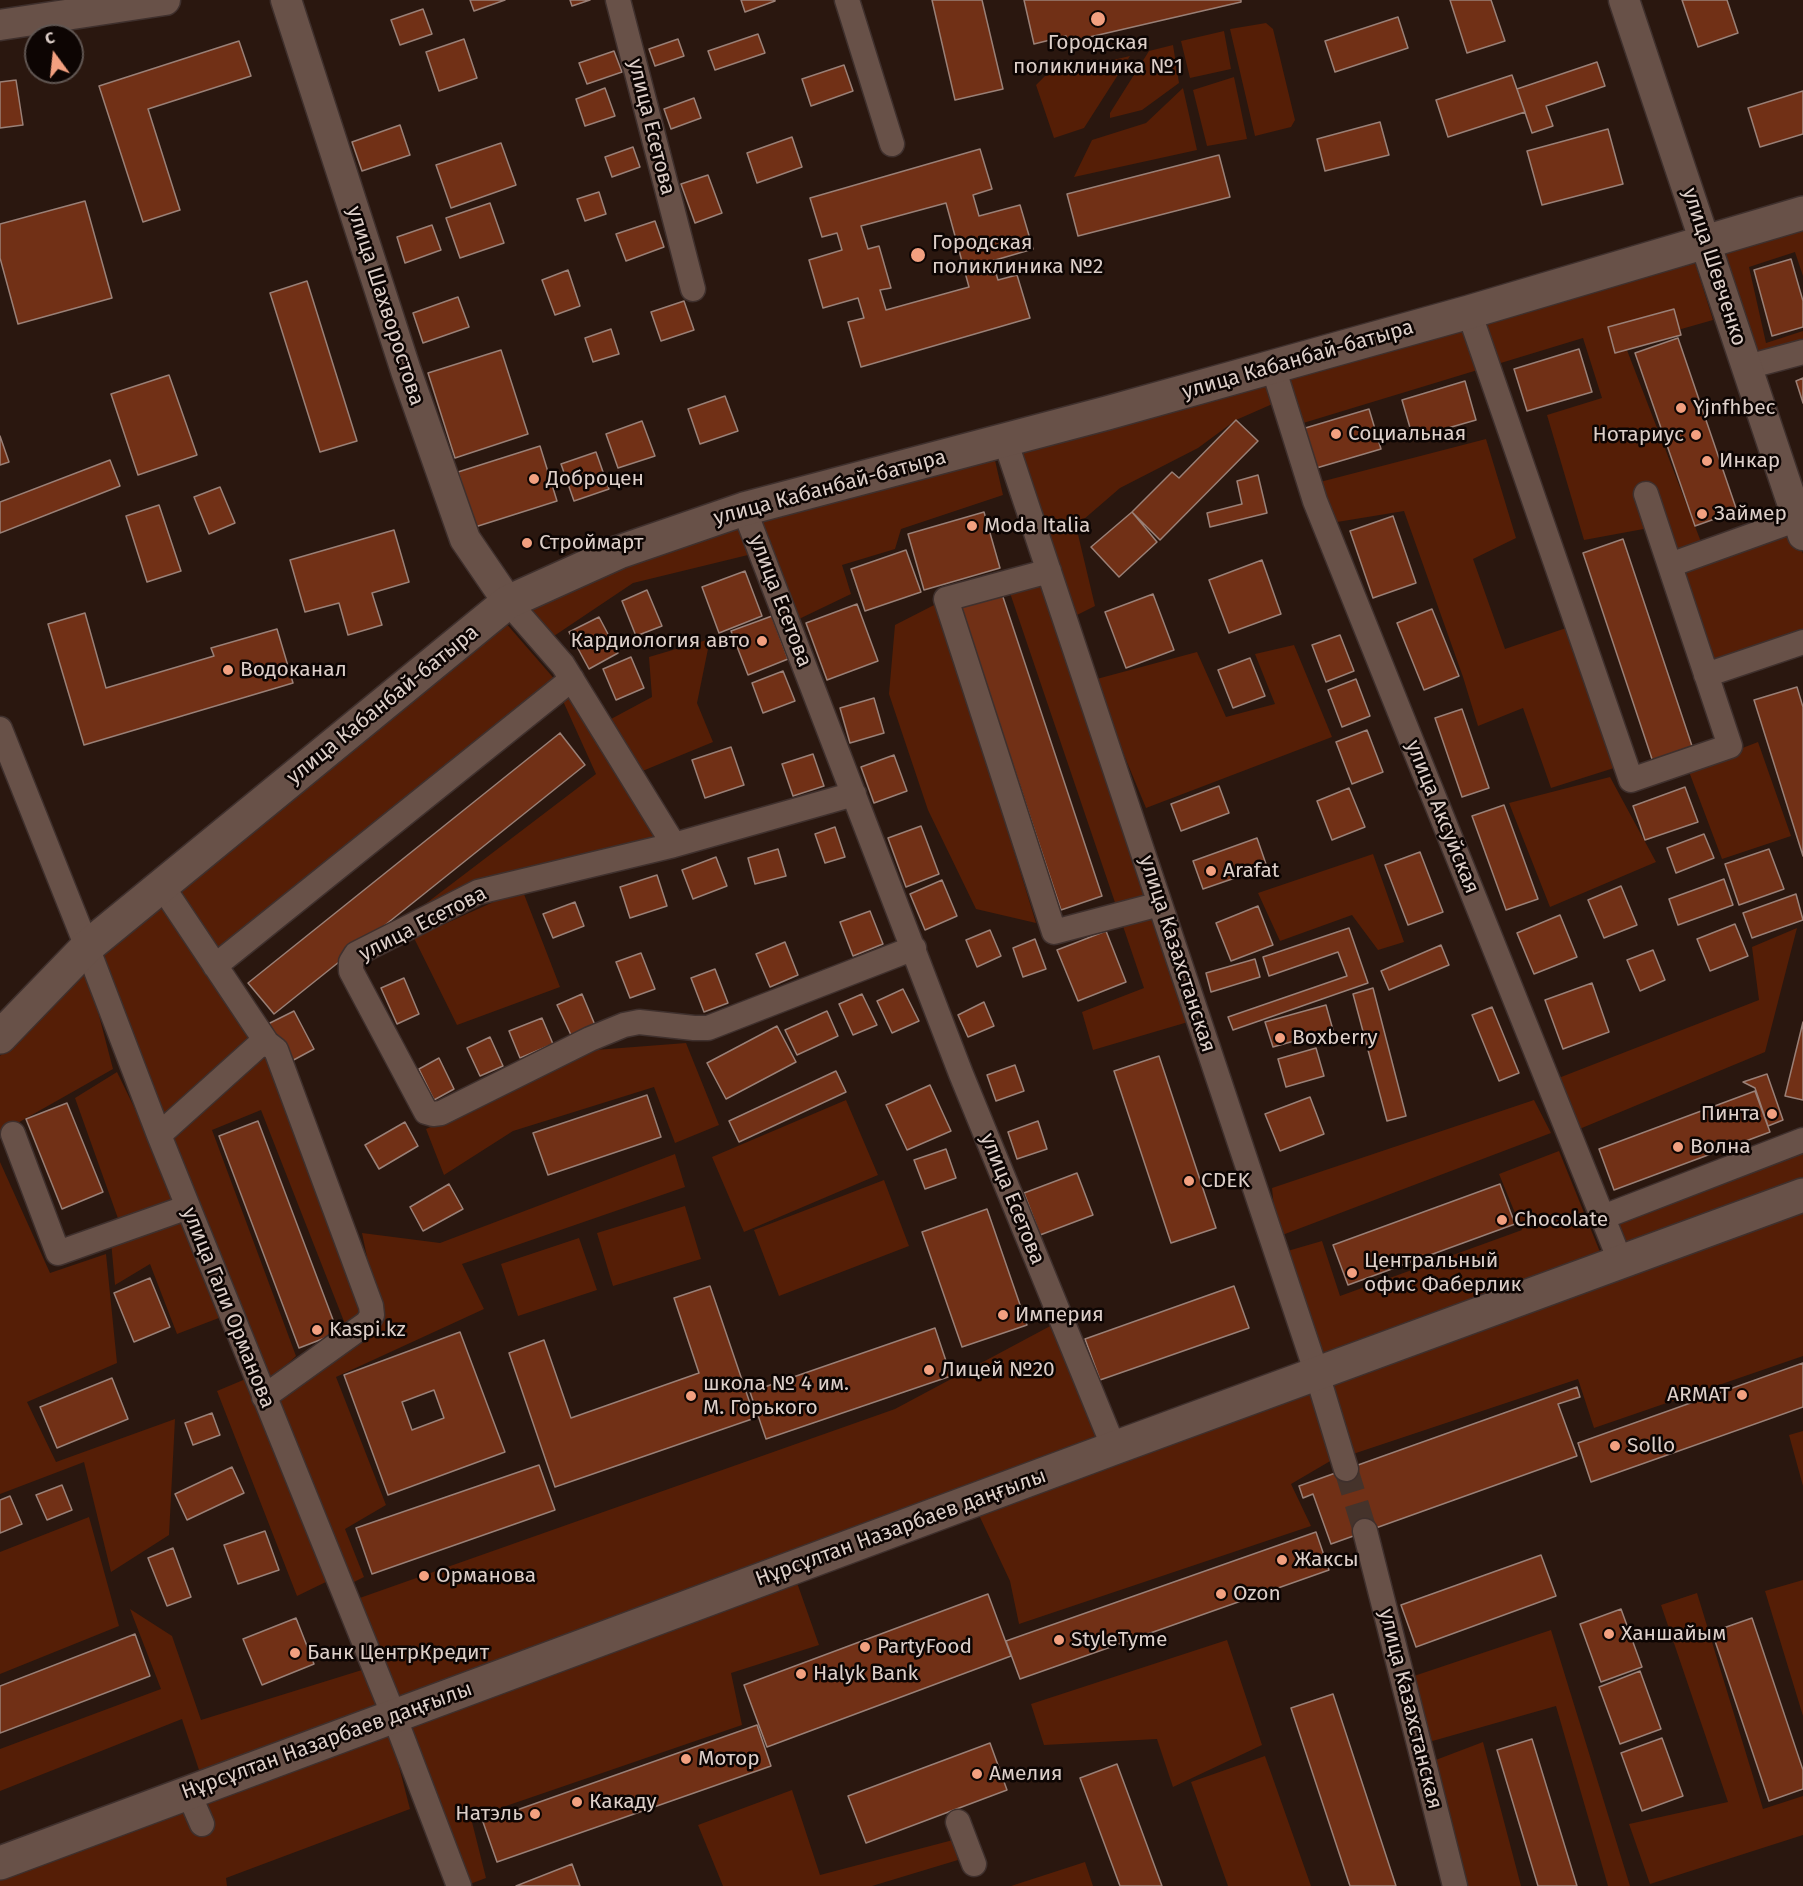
<!DOCTYPE html>
<meta charset="utf-8">
<style>
body{margin:0}
#map{position:relative;width:1803px;height:1886px;overflow:hidden;background:#2a170f;font-family:"Fira Sans",sans-serif}
canvas{display:block}
.north{position:absolute;left:24px;top:24px;width:60px;height:60px;box-sizing:border-box;background:#0d0503;border:2px solid #605652;border-radius:50%;rotate:345deg;font-size:16px;font-weight:700;line-height:24px;text-align:center;color:#ddcfc9}
.north::after{content:'';display:block;margin:auto;width:21px;height:27px;background:#f2a080;clip-path:polygon(50% 0,100% 100%,50% 72%,0 100%)}
</style>
<div id="map">
<canvas width="1803" height="1886"></canvas>
<div class="north">С</div>
</div>
<script>
const ctx = document.querySelector('canvas').getContext('2d');
ctx.lineJoin = 'round';
function paint(path, color) { ctx.fillStyle = color; ctx.fill(path, 'evenodd'); }
const poly = rows => new Path2D(rows.map(r => 'M' + r).join(''));
function stroke(path, color, width, dash) { ctx.strokeStyle = color; ctx.lineWidth = width; ctx.lineCap = dash ? 'butt' : 'round'; ctx.setLineDash(dash || []); ctx.stroke(path); }
function write(font, color, halo, rows, align = 'center') {
  ctx.font = font + ' "Fira Sans",sans-serif'; ctx.lineWidth = 5; ctx.setLineDash([]); ctx.textBaseline = 'middle'; ctx.strokeStyle = halo; ctx.fillStyle = color; for (const [text, x, y, turn = 0] of rows) {
    ctx.save(); ctx.translate(x, y); ctx.rotate((+turn || 0) * Math.PI / 180); ctx.textAlign = isNaN(turn) ? turn : align; if (halo) ctx.strokeText(text, 0, 0); ctx.fillText(text, 0, 0); ctx.restore();
  }
}
paint(poly([
 [1266,23,1273,29,1295,120,1291,127,1255,136,1230,29],
 [1224,31,1231,69,1190,78,1181,41],
 [1173,45,1179,83,1142,110,1110,118,1110,113,1149,51],
 [1130,56,1084,128,1054,138,1036,85,1045,76],
 [1234,77,1247,139,1207,146,1193,90],
 [1183,88,1197,150,1074,177,1092,140,1146,123],
 [1803,219,1803,276,1795,252,1749,267,1766,343,1803,331,1803,345,1749,357,1713,245],
 [1692,253,1713,320,1625,345,1703,547,1676,556,1649,483,1636,488,1649,528,1584,540,1547,415,1602,398,1583,338,1300,424,1280,368],
 [1270,382,1277,402,1236,420,1198,448,1120,488,1076,526,1095,606,1071,618,1015,447],
 [1486,439,1516,538,1473,559,1505,649,1566,628,1614,768,1551,788,1523,708,1478,726,1463,677,1404,511,1331,523,1320,482],
 [994,456,1003,495,901,529,895,549,842,565,851,594,799,619,758,516],
 [740,517,748,555,633,583,554,636,520,605],
 [1794,527,1803,554,1803,638,1711,669,1678,567],
 [1042,585,1188,1022,1093,1050,1082,1012,1144,988,1009,590],
 [938,603,1036,923,976,909,928,810,889,694,895,625],
 [504,621,557,682,203,968,256,1037,162,1120,103,953],
 [710,639,697,703,713,742,640,772,611,719,652,697,649,657],
 [1294,645,1332,737,1146,808,1093,680,1197,652,1226,717,1275,704,1255,654],
 [574,693,666,841,403,921,596,774,563,701],
 [1758,742,1791,836,1722,859,1688,769],
 [1610,777,1656,862,1550,907,1509,803],
 [1373,854,1404,942,1378,950,1352,915,1280,941,1258,893],
 [522,889,560,987,457,1025,414,938],
 [1797,928,1765,1052,1577,1130,1556,1079,1759,1000,1752,947],
 [85,962,113,1069,0,1133,0,1056],
 [686,1043,719,1125,675,1143,654,1087,513,1131,444,1175,426,1129,595,1050],
 [265,1055,361,1311,345,1324,261,1110,212,1130,296,1356,267,1384,167,1142],
 [117,1072,181,1204,120,1224,75,1098],
 [846,1100,878,1175,744,1232,712,1157],
 [1534,1100,1551,1133,1277,1237,1272,1188],
 [1803,1148,1803,1189,1627,1256,1613,1219],
 [1559,1151,1602,1257,1325,1361,1284,1252,1322,1241,1340,1296,1522,1230,1499,1174],
 [675,1154,685,1187,462,1264,484,1309,336,1377,386,1505,345,1529,364,1577,348,1585,274,1400,381,1324,362,1233,440,1243],
 [0,1162,50,1273,106,1254,117,1363,27,1402,56,1462,175,1419,169,1535,111,1572,84,1462,0,1494],
 [884,1180,909,1246,779,1296,754,1230],
 [685,1206,701,1259,613,1286,597,1233],
 [1803,1208,1803,1356,1594,1428,1578,1379,1350,1455,1329,1379],
 [187,1214,224,1316,177,1334,150,1264,115,1285,111,1241],
 [579,1238,597,1290,518,1316,501,1264],
 [1054,1324,1103,1444,397,1705,354,1600,895,1409],
 [248,1378,330,1580,297,1596,217,1391],
 [1314,1392,1332,1460,1291,1484,1311,1526,1019,1624,1010,1581,978,1513],
 [1803,1431,1803,1486,1789,1435],
 [89,1517,119,1626,0,1674,0,1552],
 [795,1577,819,1645,731,1673,742,1725,471,1818,486,1878,470,1884,410,1722],
 [1803,1580,1803,1716,1765,1591],
 [1697,1593,1763,1809,1803,1796,1803,1835,1650,1884,1629,1824,1728,1802,1661,1605],
 [130,1609,172,1636,201,1720,362,1670,384,1711,203,1782,182,1719,0,1791,0,1749,161,1689],
 [1551,1630,1630,1886,1608,1886,1556,1706,1429,1742,1414,1676],
 [1227,1640,1262,1745,1173,1787,1157,1739,1044,1745,1031,1704],
 [389,1728,410,1809,226,1878,227,1886,0,1886,0,1875],
 [1483,1742,1521,1886,1465,1886,1433,1761],
 [1265,1756,1311,1886,1228,1886,1191,1782],
 [792,1790,820,1875,953,1840,958,1860,872,1886,723,1886,698,1825],
 [1085,1862,1093,1886,1011,1886]
]), '#551e06');
const building = poly([
 [470,0,505,0,474,11,470,0],
 [570,0,590,0,572,6,570,0],
 [741,0,775,0,775,1,745,12,741,0],
 [932,0,982,0,1003,89,955,100,932,0],
 [1024,0,1241,0,1241,2,1068,42,1066,36,1034,44,1024,0],
 [1450,0,1491,0,1505,41,1467,53,1450,0],
 [1682,0,1727,0,1738,33,1698,47,1682,0],
 [423,9,432,34,400,45,391,20,423,9],
 [1398,17,1408,48,1335,72,1325,41,1398,17],
 [758,34,765,53,715,70,708,51,758,34],
 [464,39,477,78,439,91,426,52,464,39],
 [678,39,684,56,655,66,649,49,678,39],
 [239,41,251,76,148,109,180,210,143,222,99,86,239,41],
 [614,51,622,72,587,84,579,63,614,51],
 [1597,62,1605,86,1546,106,1553,126,1532,133,1517,89,1597,62],
 [844,65,853,91,811,106,802,79,844,65],
 [1512,75,1525,112,1448,137,1436,100,1512,75],
 [16,80,23,125,0,128,0,82,16,80],
 [605,88,615,116,585,126,576,99,605,88],
 [1803,91,1803,134,1760,147,1748,108,1803,91],
 [694,98,701,118,671,129,664,109,694,98],
 [1380,122,1389,155,1325,171,1317,139,1380,122],
 [400,125,410,155,362,171,352,142,400,125],
 [1608,129,1623,184,1542,205,1527,151,1608,129],
 [792,137,802,167,757,183,747,153,792,137],
 [501,143,516,185,451,208,436,165,501,143],
 [633,147,640,167,612,177,605,157,633,147],
 [980,149,992,189,973,195,979,216,1020,205,1033,249,992,261,998,280,1017,275,1030,318,861,367,848,322,864,318,858,298,823,308,809,260,842,250,837,233,822,237,810,198,980,149],
 [946,203,969,287,886,310,880,290,891,288,879,246,868,249,861,226,946,203],
 [1219,155,1230,197,1078,236,1067,194,1219,155],
 [708,175,722,213,695,223,681,184,708,175],
 [599,192,606,214,585,221,577,199,599,192],
 [85,201,112,298,18,324,0,258,0,224,85,201],
 [490,203,504,243,460,258,446,218,490,203],
 [655,221,664,247,626,261,616,234,655,221],
 [432,225,441,250,405,263,397,237,432,225],
 [1791,259,1803,301,1803,327,1772,336,1754,270,1791,259],
 [568,270,580,306,555,315,542,280,568,270],
 [307,281,357,441,320,452,270,293,307,281],
 [458,297,469,327,423,343,413,313,458,297],
 [684,301,694,330,661,341,651,312,684,301],
 [1674,309,1681,335,1615,353,1608,327,1674,309],
 [611,329,619,354,593,362,585,338,611,329],
 [1678,338,1737,511,1695,526,1635,353,1678,338],
 [1579,349,1592,392,1527,411,1514,369,1579,349],
 [501,350,528,434,455,458,428,373,501,350],
 [169,375,197,455,138,475,111,394,169,375],
 [1803,378,1803,403,1796,381,1803,378],
 [1465,381,1476,420,1413,438,1402,400,1465,381],
 [725,396,738,431,700,444,688,409,725,396],
 [1369,409,1381,449,1313,469,1302,429,1369,409],
 [1236,420,1258,441,1160,540,1132,512,1172,472,1179,478,1236,420],
 [642,421,655,456,618,468,606,434,642,421],
 [0,436,9,462,0,465,0,436],
 [540,446,557,501,475,527,458,472,540,446],
 [596,452,609,489,574,501,561,464,596,452],
 [110,460,120,486,0,533,0,502,110,460],
 [1258,475,1267,513,1210,527,1207,513,1242,504,1237,481,1258,475],
 [220,487,235,523,209,534,194,497,220,487],
 [159,505,181,571,147,582,126,516,159,505],
 [984,512,1000,568,924,590,908,534,984,512],
 [1132,512,1157,542,1119,577,1091,547,1132,512],
 [1393,516,1416,583,1373,598,1350,531,1393,516],
 [394,530,409,582,372,593,382,625,348,635,339,603,305,612,290,560,394,530],
 [1623,539,1693,749,1653,762,1583,553,1623,539],
 [906,550,921,592,865,611,851,569,906,550],
 [1262,560,1281,614,1229,633,1209,580,1262,560],
 [745,571,762,616,719,633,702,587,745,571],
 [1000,588,1102,896,1061,910,958,601,1000,588],
 [647,590,662,626,636,636,622,601,647,590],
 [1153,594,1174,650,1126,668,1105,612,1153,594],
 [857,604,878,661,827,680,806,623,857,604],
 [1432,609,1459,676,1424,690,1397,623,1432,609],
 [85,613,106,688,214,656,211,648,277,629,293,683,84,745,48,624,85,613],
 [772,616,788,659,748,675,731,631,772,616],
 [599,617,618,653,589,669,569,632,599,617],
 [1340,635,1354,671,1326,682,1312,645,1340,635],
 [631,657,644,688,616,700,603,669,631,657],
 [1250,658,1265,696,1233,708,1218,670,1250,658],
 [783,671,795,701,763,713,752,683,783,671],
 [1356,679,1370,716,1342,727,1328,690,1356,679],
 [1797,687,1803,707,1803,856,1754,700,1797,687],
 [874,698,884,733,850,743,840,708,874,698],
 [1462,709,1489,788,1462,797,1435,718,1462,709],
 [1367,730,1383,772,1352,784,1336,742,1367,730],
 [560,733,585,765,274,1014,248,983,560,733],
 [731,747,744,785,705,798,692,760,731,747],
 [813,754,824,786,793,796,782,764,813,754],
 [894,755,907,791,874,803,861,767,894,755],
 [1219,786,1229,813,1181,831,1171,804,1219,786],
 [1685,787,1698,822,1645,840,1633,806,1685,787],
 [1349,788,1365,827,1332,840,1317,801,1349,788],
 [1504,805,1538,899,1506,910,1472,816,1504,805],
 [921,826,939,874,906,887,888,838,921,826],
 [835,827,845,857,825,863,815,834,835,827],
 [1704,834,1714,858,1676,873,1667,848,1704,834],
 [1257,838,1267,867,1203,889,1193,861,1257,838],
 [778,849,786,876,755,884,748,858,778,849],
 [1769,849,1784,889,1739,905,1725,864,1769,849],
 [1420,852,1443,912,1408,925,1385,865,1420,852],
 [716,857,727,886,693,899,682,870,716,857],
 [657,875,667,906,630,918,620,887,657,875],
 [1724,879,1733,905,1678,925,1669,899,1724,879],
 [942,880,957,916,925,930,910,894,942,880],
 [1621,886,1637,925,1604,938,1588,900,1621,886],
 [1796,894,1803,920,1752,938,1743,913,1796,894],
 [575,902,584,926,553,938,543,914,575,902],
 [1258,906,1273,945,1231,961,1216,923,1258,906],
 [870,911,883,944,853,956,840,922,870,911],
 [1560,915,1577,957,1534,974,1517,933,1560,915],
 [1735,924,1748,956,1710,971,1697,939,1735,924],
 [1349,928,1368,983,1233,1030,1228,1017,1347,976,1338,952,1269,976,1263,957,1349,928],
 [990,930,1001,956,977,967,966,940,990,930],
 [1106,931,1126,982,1078,1001,1057,950,1106,931],
 [1035,939,1046,969,1023,977,1013,948,1035,939],
 [785,942,798,975,770,987,756,954,785,942],
 [1441,945,1449,965,1389,990,1381,971,1441,945],
 [1653,950,1665,980,1640,991,1627,960,1653,950],
 [641,953,655,989,630,998,616,962,641,953],
 [1255,959,1260,977,1211,992,1206,973,1255,959],
 [715,969,728,1003,704,1012,691,978,715,969],
 [404,978,419,1014,397,1024,381,988,404,978],
 [1592,983,1609,1032,1563,1049,1545,1000,1592,983],
 [1373,988,1406,1116,1387,1121,1353,994,1373,988],
 [903,989,919,1021,892,1033,877,1001,903,989],
 [582,994,595,1025,571,1035,557,1005,582,994],
 [862,994,877,1025,853,1035,839,1004,862,994],
 [984,1002,994,1026,968,1037,958,1015,984,1002],
 [1326,1005,1333,1030,1273,1047,1265,1022,1326,1005],
 [1492,1007,1519,1073,1499,1081,1472,1015,1492,1007],
 [294,1011,314,1049,288,1063,268,1024,294,1011],
 [827,1011,838,1036,797,1055,785,1030,827,1011],
 [542,1018,553,1044,520,1058,509,1031,542,1018],
 [1803,1022,1803,1100,1785,1096,1803,1022],
 [777,1026,796,1062,726,1099,707,1063,777,1026],
 [490,1037,503,1066,480,1076,467,1048,490,1037],
 [1316,1048,1324,1076,1286,1087,1278,1059,1316,1048],
 [1159,1056,1216,1228,1171,1243,1114,1071,1159,1056],
 [439,1058,454,1089,434,1100,419,1069,439,1058],
 [1015,1065,1024,1091,996,1101,987,1075,1015,1065],
 [836,1071,846,1092,739,1142,729,1121,836,1071],
 [1767,1074,1783,1120,1768,1126,1755,1088,1743,1082,1767,1074],
 [930,1085,951,1131,907,1150,886,1105,930,1085],
 [1755,1091,1770,1132,1614,1190,1599,1149,1755,1091],
 [647,1095,661,1137,548,1175,533,1133,647,1095],
 [1310,1097,1324,1134,1280,1151,1265,1114,1310,1097],
 [67,1103,103,1192,62,1209,26,1119,67,1103],
 [258,1121,338,1333,299,1348,219,1136,258,1121],
 [1038,1121,1047,1149,1017,1159,1008,1132,1038,1121],
 [405,1122,418,1146,379,1169,365,1145,405,1122],
 [946,1149,956,1178,925,1189,914,1160,946,1149],
 [1077,1173,1093,1215,1040,1235,1024,1193,1077,1173],
 [449,1184,463,1209,423,1231,410,1207,449,1184],
 [1500,1184,1515,1224,1348,1285,1333,1245,1500,1184],
 [987,1209,1027,1325,962,1347,922,1232,987,1209],
 [150,1278,170,1327,134,1342,114,1293,150,1278],
 [710,1286,755,1418,555,1487,509,1353,544,1340,571,1418,699,1373,674,1298,710,1286],
 [1234,1286,1249,1328,1100,1380,1085,1339,1234,1286],
 [935,1328,951,1376,766,1439,750,1392,935,1328],
 [460,1332,505,1452,388,1495,344,1375,460,1332],
 [434,1390,444,1418,412,1430,402,1402,434,1390],
 [1803,1363,1803,1407,1591,1482,1578,1443,1803,1363],
 [112,1378,128,1419,57,1448,40,1407,112,1378],
 [1577,1387,1580,1397,1558,1404,1577,1456,1331,1544,1313,1494,1303,1498,1299,1486,1577,1387],
 [212,1413,220,1435,193,1445,185,1423,212,1413],
 [539,1465,555,1510,372,1574,356,1528,539,1465],
 [232,1467,244,1493,187,1520,175,1494,232,1467],
 [62,1485,72,1510,47,1520,36,1495,62,1485],
 [10,1496,22,1524,0,1533,0,1500,10,1496],
 [265,1531,279,1570,238,1584,224,1545,265,1531],
 [1316,1532,1329,1570,1020,1679,1006,1641,1316,1532],
 [173,1548,191,1597,167,1606,148,1558,173,1548],
 [1541,1555,1556,1596,1416,1647,1401,1605,1541,1555],
 [988,1594,1011,1656,767,1747,744,1685,988,1594],
 [1621,1609,1642,1667,1601,1682,1580,1624,1621,1609],
 [296,1618,314,1664,262,1685,243,1639,296,1618],
 [1752,1618,1803,1770,1803,1789,1769,1801,1712,1632,1752,1618],
 [135,1634,150,1676,0,1733,0,1686,135,1634],
 [1640,1671,1661,1729,1620,1744,1599,1687,1640,1671],
 [1333,1694,1396,1886,1350,1886,1291,1708,1333,1694],
 [757,1725,771,1766,497,1862,483,1822,757,1725],
 [1662,1738,1683,1796,1642,1811,1621,1753,1662,1738],
 [1532,1739,1577,1886,1538,1886,1497,1750,1532,1739],
 [990,1743,1007,1790,866,1843,848,1796,990,1743],
 [1117,1764,1162,1886,1120,1886,1080,1778,1117,1764],
 [572,1864,580,1886,516,1886,572,1864]
]);
paint(building, '#713016');
stroke(building, '#9a8077', 1.5);
stroke(poly([
 [1346,1469,1365,1531]
]), '#45332b', 24, [24, 12]);
const minor = poly([
 [618,0,693,289],
 [847,0,892,144],
 [1469,312,1631,780,1730,746,1646,494],
 [1273,367,1315,501,1621,1263],
 [1747,367,1803,352],
 [1005,440,1317,1374,1346,1469],
 [744,509,961,1074,1114,1448],
 [1670,565,1798,519],
 [1049,571,946,599,1054,932,1160,904],
 [508,602,563,665,674,845],
 [1706,675,1803,642],
 [0,729,87,947,159,1135,394,1716,459,1886],
 [854,794,674,845,478,892,356,954,351,962,351,971,426,1112,433,1114,441,1113,590,1039,624,1025,639,1022,694,1028,708,1028,914,948],
 [162,886,267,1043],
 [215,966,572,679],
 [13,1134,58,1253,188,1207],
 [159,1135,258,1046,267,1043,276,1050,371,1306,372,1315,367,1323,264,1397],
 [1603,1217,1803,1140],
 [1365,1531,1455,1886],
 [188,1792,202,1824],
 [958,1822,974,1864]
]);
const tertiary = poly([
 [286,0,406,371,465,539,508,602],
 [1624,0,1803,535],
 [0,25,165,0]
]);
const secondary = poly([
 [0,1037,87,947,508,602,619,552,744,509,1107,413,1279,365,1469,312,1803,213],
 [0,1863,1114,1448,1803,1195]
]);
stroke(minor, '#3f302d', 27);
stroke(tertiary, '#3f302d', 33);
stroke(secondary, '#3f302d', 36);
stroke(minor, '#685148', 24);
stroke(tertiary, '#685148', 30);
stroke(secondary, '#685148', 33);
for (const [x, y, r, color] of [
 [1098,19,8,"#f2a080"],
 [918,255,8,"#f2a080"],
 [1681,408,6,"#f2a080"],
 [1336,434,6,"#f2a080"],
 [1696,435,6,"#f2a080"],
 [1707,461,6,"#f2a080"],
 [534,479,6,"#f2a080"],
 [1702,514,6,"#f2a080"],
 [972,526,6,"#f2a080"],
 [527,543,6,"#f2a080"],
 [762,641,6,"#f2a080"],
 [228,670,6,"#f2a080"],
 [1211,871,6,"#f2a080"],
 [1280,1038,6,"#f2a080"],
 [1772,1114,6,"#f2a080"],
 [1678,1147,6,"#f2a080"],
 [1189,1181,6,"#f2a080"],
 [1502,1220,6,"#f2a080"],
 [1352,1273,6,"#f2a080"],
 [1003,1315,6,"#f2a080"],
 [317,1330,6,"#f2a080"],
 [929,1370,6,"#f2a080"],
 [1742,1395,6,"#f2a080"],
 [691,1396,6,"#f2a080"],
 [1615,1446,6,"#f2a080"],
 [1282,1560,6,"#f2a080"],
 [424,1576,6,"#f2a080"],
 [1221,1594,6,"#f2a080"],
 [1609,1634,6,"#f2a080"],
 [1059,1640,6,"#f2a080"],
 [865,1647,6,"#f2a080"],
 [295,1653,6,"#f2a080"],
 [801,1674,6,"#f2a080"],
 [686,1759,6,"#f2a080"],
 [977,1774,6,"#f2a080"],
 [577,1802,6,"#f2a080"],
 [535,1814,6,"#f2a080"]
]) { const dot = new Path2D(); dot.arc(x, y, r, 0, 2 * Math.PI); ctx.fillStyle = color; ctx.fill(dot); stroke(dot, '#0d0503', 2); }
write('21px', '#ddcfc9', '#0d0503', [
 ["Городская",1098,43,"center"],
 ["поликлиника №1",1098,67,"center"],
 ["Городская",932,243],
 ["поликлиника №2",932,267],
 ["Yjnfhbec",1693,408],
 ["Социальная",1348,434],
 ["Нотариус",1684,435,"right"],
 ["Инкар",1719,461],
 ["Доброцен",546,479],
 ["Займер",1714,514],
 ["Moda Italia",984,526],
 ["Строймарт",539,543],
 ["Кардиология авто",750,641,"right"],
 ["Водоканал",240,670],
 ["Arafat",1223,871],
 ["Boxberry",1292,1038],
 ["Пинта",1760,1114,"right"],
 ["Волна",1690,1147],
 ["CDEK",1201,1181],
 ["Chocolate",1514,1220],
 ["Центральный",1364,1261],
 ["офис Фаберлик",1364,1285],
 ["Империя",1015,1315],
 ["Kaspi.kz",329,1330],
 ["Лицей №20",941,1370],
 ["школа № 4 им.",703,1384],
 ["М. Горького",703,1408],
 ["ARMAT",1730,1395,"right"],
 ["Sollo",1627,1446],
 ["Жаксы",1294,1560],
 ["Орманова",436,1576],
 ["Ozon",1233,1594],
 ["Ханшайым",1621,1634],
 ["StyleTyme",1071,1640],
 ["PartyFood",877,1647],
 ["Банк ЦентрКредит",307,1653],
 ["Halyk Bank",813,1674],
 ["Мотор",698,1759],
 ["Амелия",989,1774],
 ["Какаду",589,1802],
 ["Натэль",523,1814,"right"]
], 'left');
write('21px', '#ddcfc9', '#0d0503', [
 ["улица Есетова",651,127,76],
 ["улица Шевченко",1714,267,72],
 ["улица Шахворостова",385,306,72],
 ["улица Кабанбай-батыра",1298,360,-16],
 ["улица Кабанбай-батыра",830,488,-15],
 ["улица Есетова",780,601,69],
 ["улица Кабанбай-батыра",383,705,-39],
 ["улица Аксуйская",1442,817,68],
 ["улица Есетова",423,924,-27],
 ["улица Казахстанская",1177,954,72],
 ["улица Есетова",1012,1199,68],
 ["улица Гали Орманова",228,1308,68],
 ["Нұрсұлтан Назарбаев даңғылы",901,1528,-20],
 ["улица Казахстанская",1410,1709,76],
 ["Нұрсұлтан Назарбаев даңғылы",327,1741,-20]
]);
</script>
